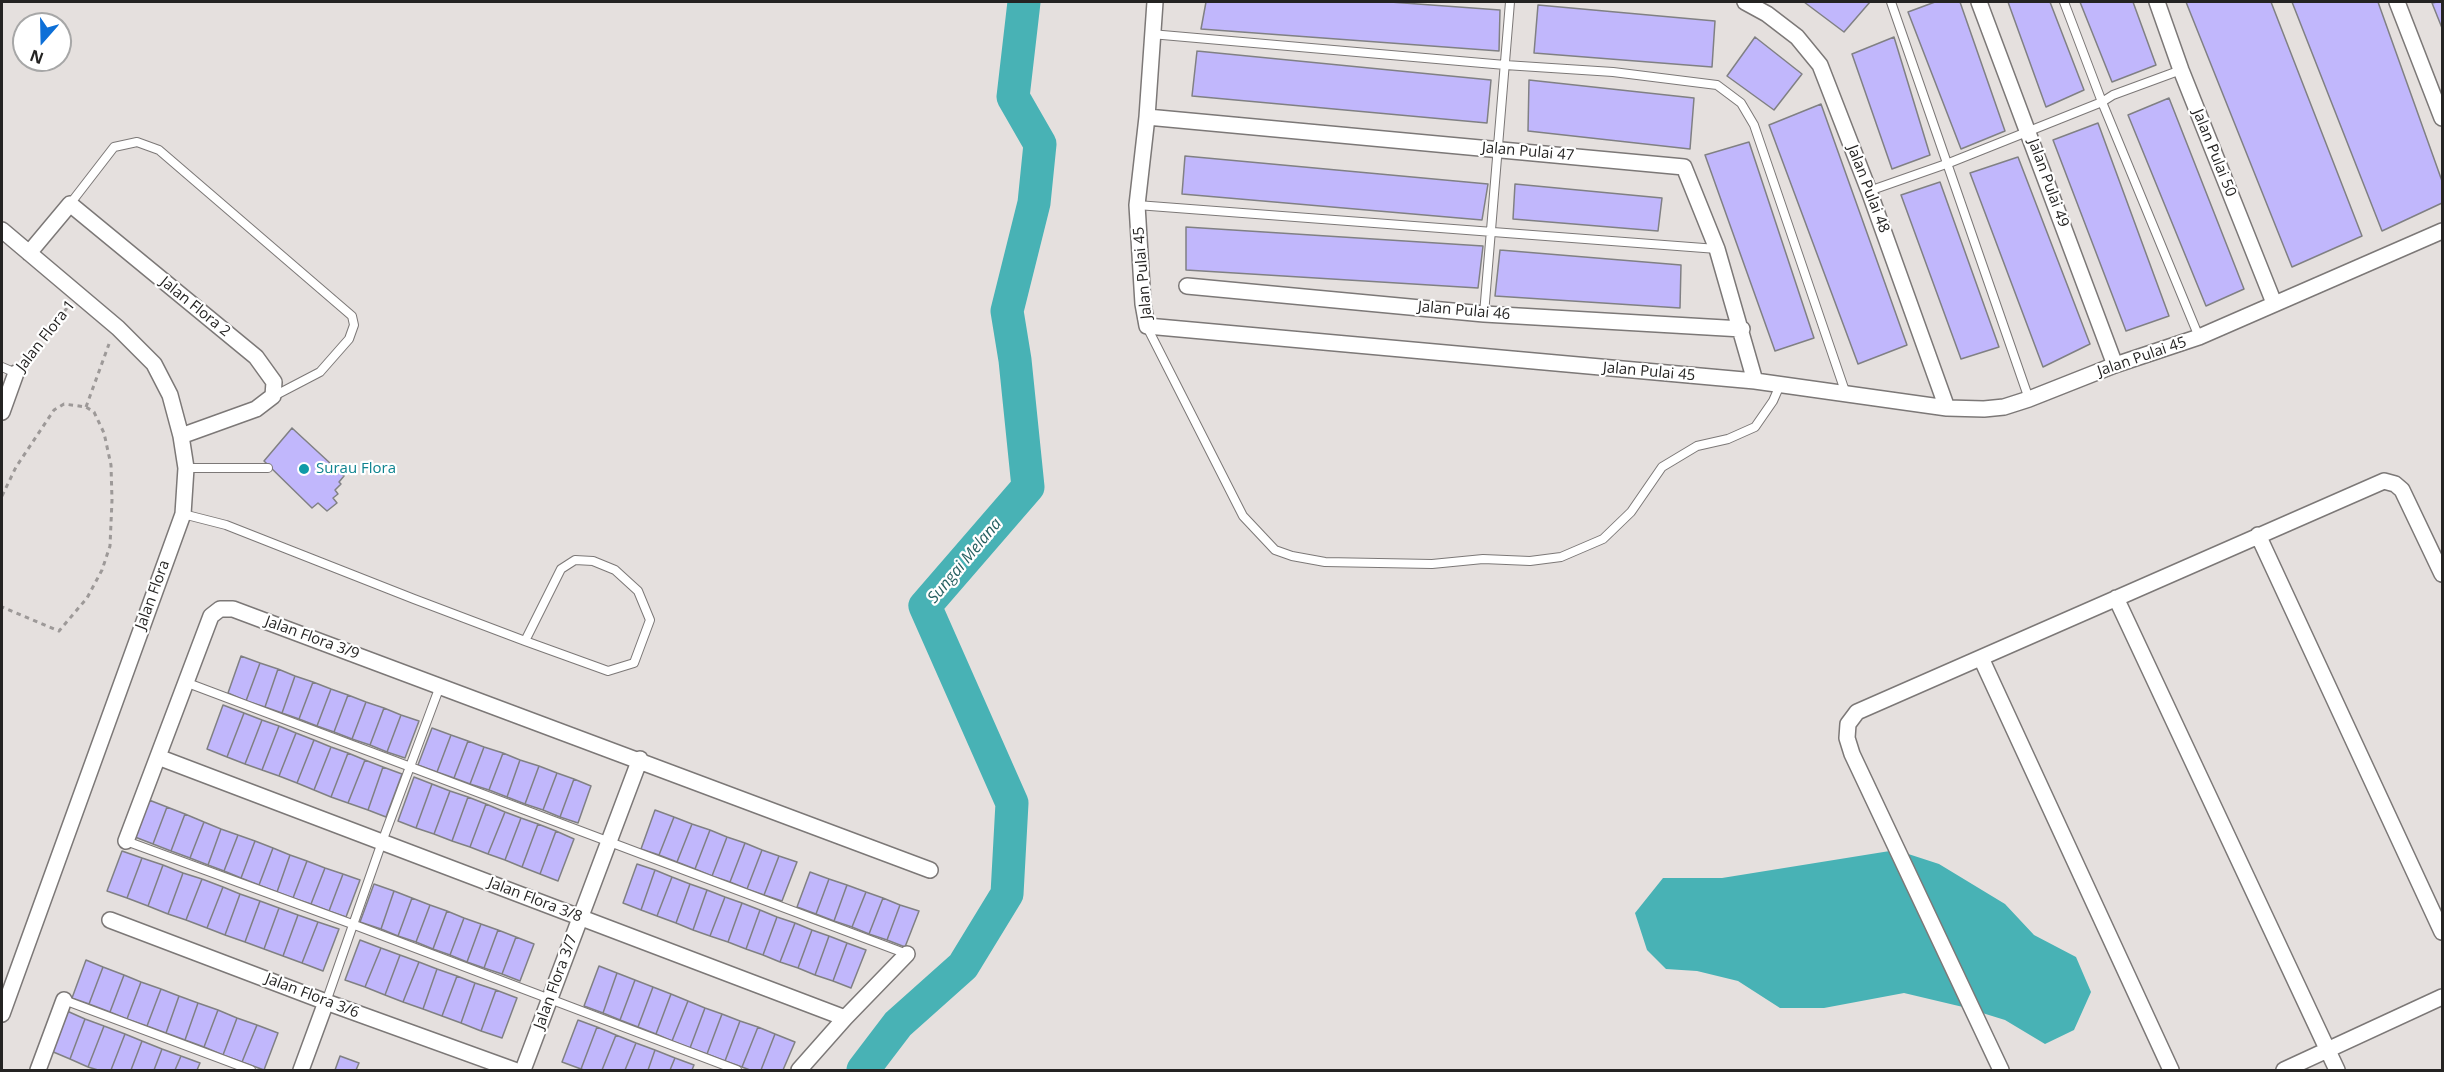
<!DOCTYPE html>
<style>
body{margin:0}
#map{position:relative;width:2444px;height:1072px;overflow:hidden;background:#e5e0de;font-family:"Open Sans",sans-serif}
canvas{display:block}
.frame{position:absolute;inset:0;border:3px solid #242322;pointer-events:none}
.north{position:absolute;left:12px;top:12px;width:60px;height:60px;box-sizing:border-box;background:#fff;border:2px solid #a7a7a7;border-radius:50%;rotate:200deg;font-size:16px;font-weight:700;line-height:24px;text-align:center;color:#242322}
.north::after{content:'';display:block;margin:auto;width:21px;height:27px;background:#0d6fd7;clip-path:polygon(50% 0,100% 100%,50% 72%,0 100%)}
</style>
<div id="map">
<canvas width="2444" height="1072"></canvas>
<div class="frame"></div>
<div class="north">N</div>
</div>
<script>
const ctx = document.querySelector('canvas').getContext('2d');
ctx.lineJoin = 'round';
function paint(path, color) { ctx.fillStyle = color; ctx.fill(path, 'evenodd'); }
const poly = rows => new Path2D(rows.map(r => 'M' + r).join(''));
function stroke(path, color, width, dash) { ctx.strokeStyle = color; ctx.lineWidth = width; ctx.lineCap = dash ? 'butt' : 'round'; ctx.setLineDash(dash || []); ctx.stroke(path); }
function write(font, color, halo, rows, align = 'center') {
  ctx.font = font + ' "Open Sans",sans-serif'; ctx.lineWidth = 4.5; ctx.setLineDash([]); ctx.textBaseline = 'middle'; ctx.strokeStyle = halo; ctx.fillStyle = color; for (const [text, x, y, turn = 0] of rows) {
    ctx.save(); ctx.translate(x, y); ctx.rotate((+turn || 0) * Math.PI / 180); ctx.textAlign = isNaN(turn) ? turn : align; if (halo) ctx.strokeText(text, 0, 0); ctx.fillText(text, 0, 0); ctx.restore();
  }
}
paint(poly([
 [1896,850,1939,864,2005,904,2034,935,2076,957,2091,992,2074,1030,2045,1044,2005,1020,1963,1007,1904,993,1824,1008,1780,1008,1738,981,1697,971,1666,969,1647,950,1635,913,1663,878,1722,878]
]), '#48b2b5');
stroke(poly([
 [863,1070,898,1024,963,966,1007,894,1012,803,925,606,1028,487,1015,360,1007,311,1034,203,1040,144,1013,97,1024,2]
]), '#48b2b5', 33);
const building = poly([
 [1206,2,1390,2,1500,10,1499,51,1201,29,1206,2],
 [1804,2,1870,2,1844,32,1804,2],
 [1935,2,1960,2,2005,131,1961,149,1908,12,1935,2],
 [2008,2,2050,2,2084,90,2046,107,2008,2],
 [2080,2,2133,2,2156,65,2112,82,2080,2],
 [2186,2,2271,2,2362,236,2292,267,2186,2],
 [2292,2,2378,2,2442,181,2442,203,2382,231,2292,2],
 [2437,2,2442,2,2442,28,2432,3,2437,2],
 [1538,5,1715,21,1712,67,1534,53,1538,5],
 [1755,37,1802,74,1774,110,1727,76,1755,37],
 [1894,37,1930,155,1892,169,1852,54,1894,37],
 [1197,51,1491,80,1487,123,1192,96,1197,51],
 [1529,80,1694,98,1690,149,1528,131,1529,80],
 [2169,98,2244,289,2206,306,2128,115,2169,98],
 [1821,104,1907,345,1858,364,1769,125,1821,104],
 [2098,123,2169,316,2126,331,2053,140,2098,123],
 [1749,142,1814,338,1775,351,1705,155,1749,142],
 [1185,156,1488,184,1482,220,1182,194,1185,156],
 [2018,157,2090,344,2043,367,1970,173,2018,157],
 [1940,182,1999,347,1961,359,1901,195,1940,182],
 [1515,184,1662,198,1658,231,1513,219,1515,184],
 [1186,227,1483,246,1478,288,1186,270,1186,227],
 [1500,250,1681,265,1680,308,1495,296,1500,250],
 [292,428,344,476,339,482,341,484,335,490,338,494,333,498,337,503,327,511,318,503,312,508,264,461,292,428],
 [241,656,260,663,246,701,228,693,241,656],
 [260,663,278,669,265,707,246,701,260,663],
 [278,669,295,676,282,713,265,707,278,669],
 [295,676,313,682,299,719,282,713,295,676],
 [313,682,331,689,317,726,299,719,313,682],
 [331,689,348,695,334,732,317,726,331,689],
 [348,695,366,702,352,739,334,732,348,695],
 [366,702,384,708,370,745,352,739,366,702],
 [223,705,244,713,227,757,207,749,223,705],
 [384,708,401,715,387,752,370,745,384,708],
 [244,713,262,720,245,764,227,757,244,713],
 [401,715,419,721,405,758,387,752,401,715],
 [262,720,279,726,262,770,245,764,262,720],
 [279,726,296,733,279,776,262,770,279,726],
 [432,728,451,735,437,772,418,765,432,728],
 [296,733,314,740,297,783,279,776,296,733],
 [451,735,468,741,454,778,437,772,451,735],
 [314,740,331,747,314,790,297,783,314,740],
 [468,741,484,747,470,784,454,778,468,741],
 [331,747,348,753,331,797,314,790,331,747],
 [484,747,503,753,489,790,470,784,484,747],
 [348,753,365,760,348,803,331,797,348,753],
 [503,753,520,760,507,797,489,790,503,753],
 [365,760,383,767,368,810,348,803,365,760],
 [520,760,539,766,525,804,507,797,520,760],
 [539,766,557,773,543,810,525,804,539,766],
 [383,767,402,774,386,817,368,810,383,767],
 [557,773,574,779,560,817,543,810,557,773],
 [414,777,432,784,416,828,398,821,414,777],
 [574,779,591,786,578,823,560,817,574,779],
 [432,784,450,791,434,834,416,828,432,784],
 [450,791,468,797,452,841,434,834,450,791],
 [468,797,486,804,470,847,452,841,468,797],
 [149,800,167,807,153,844,135,837,149,800],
 [486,804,505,812,488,854,470,847,486,804],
 [167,807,185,814,171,851,153,844,167,807],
 [655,810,674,817,659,855,641,849,655,810],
 [505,812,521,818,505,860,488,854,505,812],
 [185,814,204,822,190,858,171,851,185,814],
 [674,817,692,824,677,862,659,855,674,817],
 [521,818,538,824,522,867,505,860,521,818],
 [204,822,221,829,208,865,190,858,204,822],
 [538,824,556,831,540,874,522,867,538,824],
 [692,824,710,830,695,869,677,862,692,824],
 [221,829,238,835,224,871,208,865,221,829],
 [710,830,727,837,712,876,695,869,710,830],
 [556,831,574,839,558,881,540,874,556,831],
 [238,835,255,841,241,878,224,871,238,835],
 [727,837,745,843,730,882,712,876,727,837],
 [255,841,273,848,259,885,241,878,255,841],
 [745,843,762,850,747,889,730,882,745,843],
 [273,848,290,855,277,892,259,885,273,848],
 [762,850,779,856,764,895,747,889,762,850],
 [122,851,142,858,127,898,107,891,122,851],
 [290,855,307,861,293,898,277,892,290,855],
 [779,856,797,862,782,901,764,895,779,856],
 [142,858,163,865,148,906,127,898,142,858],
 [307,861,325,868,311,904,293,898,307,861],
 [637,864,655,870,641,910,623,903,637,864],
 [163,865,183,873,168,914,148,906,163,865],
 [325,868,343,874,329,911,311,904,325,868],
 [655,870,672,877,657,916,641,910,655,870],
 [810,872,829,879,816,914,797,907,810,872],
 [183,873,202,879,186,920,168,914,183,873],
 [343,874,360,880,346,917,329,911,343,874],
 [672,877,690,884,676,923,657,916,672,877],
 [202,879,223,887,207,928,186,920,202,879],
 [829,879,847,885,834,921,816,914,829,879],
 [374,884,394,891,381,929,360,922,374,884],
 [690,884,707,890,693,930,676,923,690,884],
 [847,885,866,892,852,927,834,921,847,885],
 [223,887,240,894,225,935,207,928,223,887],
 [707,890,725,897,710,936,693,930,707,890],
 [394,891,412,898,398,936,381,929,394,891],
 [866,892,883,898,869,934,852,927,866,892],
 [240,894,260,901,245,942,225,935,240,894],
 [725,897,742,903,728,942,710,936,725,897],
 [412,898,430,905,416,942,398,936,412,898],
 [883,898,900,905,887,940,869,934,883,898],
 [260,901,279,908,264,949,245,942,260,901],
 [742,903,760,910,746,949,728,942,742,903],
 [430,905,447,911,433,949,416,942,430,905],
 [900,905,919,911,905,947,887,940,900,905],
 [279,908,298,915,283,956,264,949,279,908],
 [760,910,777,917,763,955,746,949,760,910],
 [447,911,464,918,450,955,433,949,447,911],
 [298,915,318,922,302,963,283,956,298,915],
 [777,917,795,923,780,962,763,955,777,917],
 [464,918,481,924,467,962,450,955,464,918],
 [318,922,339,929,323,971,302,963,318,922],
 [795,923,812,930,798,968,780,962,795,923],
 [481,924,498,930,484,968,467,962,481,924],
 [498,930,516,937,502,974,484,968,498,930],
 [812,930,829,936,815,975,798,968,812,930],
 [829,936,847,943,833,981,815,975,829,936],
 [516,937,534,944,520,981,502,974,516,937],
 [360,940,381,948,365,987,345,980,360,940],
 [847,943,866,950,851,988,833,981,847,943],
 [381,948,400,955,385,995,365,987,381,948],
 [400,955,419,962,403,1002,385,995,400,955],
 [86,960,103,967,89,1004,72,998,86,960],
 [419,962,437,969,423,1009,403,1002,419,962],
 [599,966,617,973,603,1013,584,1006,599,966],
 [103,967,124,975,110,1012,89,1004,103,967],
 [437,969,457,976,442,1016,423,1009,437,969],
 [617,973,635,980,620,1020,603,1013,617,973],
 [124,975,141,982,127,1019,110,1012,124,975],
 [457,976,475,983,461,1023,442,1016,457,976],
 [635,980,653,987,638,1027,620,1020,635,980],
 [141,982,161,989,147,1026,127,1019,141,982],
 [475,983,496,990,481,1031,461,1023,475,983],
 [653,987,671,994,656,1034,638,1027,653,987],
 [161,989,179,996,166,1033,147,1026,161,989],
 [496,990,517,998,502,1038,481,1031,496,990],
 [671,994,688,1001,672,1041,656,1034,671,994],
 [179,996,198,1003,185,1040,166,1033,179,996],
 [688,1001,705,1008,690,1048,672,1041,688,1001],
 [198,1003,218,1010,204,1047,185,1040,198,1003],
 [705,1008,722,1014,707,1054,690,1048,705,1008],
 [218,1010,237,1018,223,1055,204,1047,218,1010],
 [67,1011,85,1019,70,1059,51,1051,67,1011],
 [722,1014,740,1021,725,1061,707,1054,722,1014],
 [237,1018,257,1025,242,1062,223,1055,237,1018],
 [85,1019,104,1026,88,1067,70,1059,85,1019],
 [578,1020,597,1027,581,1069,562,1062,578,1020],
 [740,1021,758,1027,742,1067,725,1061,740,1021],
 [257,1025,278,1033,264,1070,242,1062,257,1025],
 [104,1026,125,1034,111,1070,98,1070,88,1067,104,1026],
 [597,1027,616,1035,602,1070,584,1070,581,1069,597,1027],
 [758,1027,775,1034,761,1070,750,1070,742,1067,758,1027],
 [125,1034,142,1041,131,1070,111,1070,125,1034],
 [775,1034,795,1042,783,1070,761,1070,775,1034],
 [616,1035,636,1043,625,1070,602,1070,616,1035],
 [142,1041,162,1049,154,1070,131,1070,142,1041],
 [636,1043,655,1050,648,1070,625,1070,636,1043],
 [162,1049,181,1056,175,1070,154,1070,162,1049],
 [655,1050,675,1058,670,1070,648,1070,655,1050],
 [181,1056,200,1063,197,1070,175,1070,181,1056],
 [340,1056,359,1063,356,1070,335,1070,340,1056],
 [675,1058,694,1065,692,1070,670,1070,675,1058]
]);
paint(building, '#c1b7fc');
stroke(building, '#808083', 1.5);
const service = poly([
 [1891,2,2029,399],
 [2064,2,2102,102,2199,337],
 [1151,34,1505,65,1613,72,1717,85,1741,103,1754,125,1846,394],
 [1869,191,1949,163,2102,102,2113,95,2181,70],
 [70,204,114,147,137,142,159,150,352,316,354,325,349,339,320,372,274,396],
 [1137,205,1717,249],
 [1484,314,1510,2],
 [1147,327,1243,516,1275,550,1292,556,1325,562,1432,564,1483,559,1530,561,1561,557,1603,539,1631,512,1662,467,1697,446,1728,439,1755,427,1773,401,1780,385],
 [2,367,16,373],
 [186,468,268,468],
 [183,514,226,525,414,599,525,641,608,671,634,663,650,620,638,591,615,570,593,561,575,560,561,569,525,641],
 [185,682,907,954],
 [126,841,352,924,737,1070],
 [64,1000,251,1070],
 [326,1002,382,842,440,686]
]);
const minor = poly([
 [1155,2,1147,117,1137,205,1143,304,1147,326,1755,381,1947,408,1984,409,2004,407,2029,399,2115,365,2199,337,2442,231],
 [1745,2,1767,14,1797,37,1820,65,1869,191,1947,408],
 [1979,2,2115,365],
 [2157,2,2181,70,2274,303],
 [2397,2,2442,118],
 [1147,117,1684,167,1717,249,1755,381],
 [2,230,118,328,154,364,170,395,181,436,186,468,183,514,2,1014],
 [29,253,70,204,256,357,274,382,273,396,256,409,181,436],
 [1187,286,1484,314,1742,329],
 [2,412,16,373],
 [2258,535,2442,932],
 [2116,598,2337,1070],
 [1981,658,2171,1070],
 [158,757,845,1018,799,1070],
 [126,841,211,616,220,609,233,609,930,870],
 [110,920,326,1002,514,1070],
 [845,1018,907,954],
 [38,1070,64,1000],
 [301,1070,326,1002],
 [523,1070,640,759],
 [2001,1070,1852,754,1847,738,1848,724,1857,712,2384,481,2395,484,2402,490,2442,574],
 [2284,1070,2442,997]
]);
stroke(service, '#7c7877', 10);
stroke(minor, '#7c7877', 18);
stroke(poly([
 [25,361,67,308],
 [86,407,109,344],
 [2,496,16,467,54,410,64,404,86,407,94,412,104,433,111,465,112,500,110,546,102,570,87,598,59,631,2,607]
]), '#9d9998', 3, [4.5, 4.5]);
stroke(service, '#fff', 8);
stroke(minor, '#fff', 15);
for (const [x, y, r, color] of [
 [304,469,6,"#0f9aa8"]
]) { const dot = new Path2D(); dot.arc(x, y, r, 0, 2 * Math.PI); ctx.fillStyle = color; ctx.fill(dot); stroke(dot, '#fff', 2); }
write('15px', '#242322', '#fff', [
 ["Jalan Pulai 47",1528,152,5],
 ["Jalan Pulai 50",2214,153,68],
 ["Jalan Pulai 49",2048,183,70],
 ["Jalan Pulai 48",1868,189,69],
 ["Jalan Pulai 45",1143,273,-95],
 ["Jalan Flora 2",195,307,39],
 ["Jalan Pulai 46",1464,311,5],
 ["Jalan Flora 1",46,336,-52],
 ["Jalan Pulai 45",2142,357,-19],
 ["Jalan Pulai 45",1649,372,5],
 ["Jalan Flora",153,595,-70],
 ["Jalan Flora 3/9",312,638,20],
 ["Jalan Flora 3/8",535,900,21],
 ["Jalan Flora 3/7",556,982,-70],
 ["Jalan Flora 3/6",312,996,21]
]);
write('15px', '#0d838f', '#fff', [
 ["Surau Flora",316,469]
], 'left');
write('italic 16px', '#276162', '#fff', [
 ["Sungai Melana",965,561,-50]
]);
</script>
